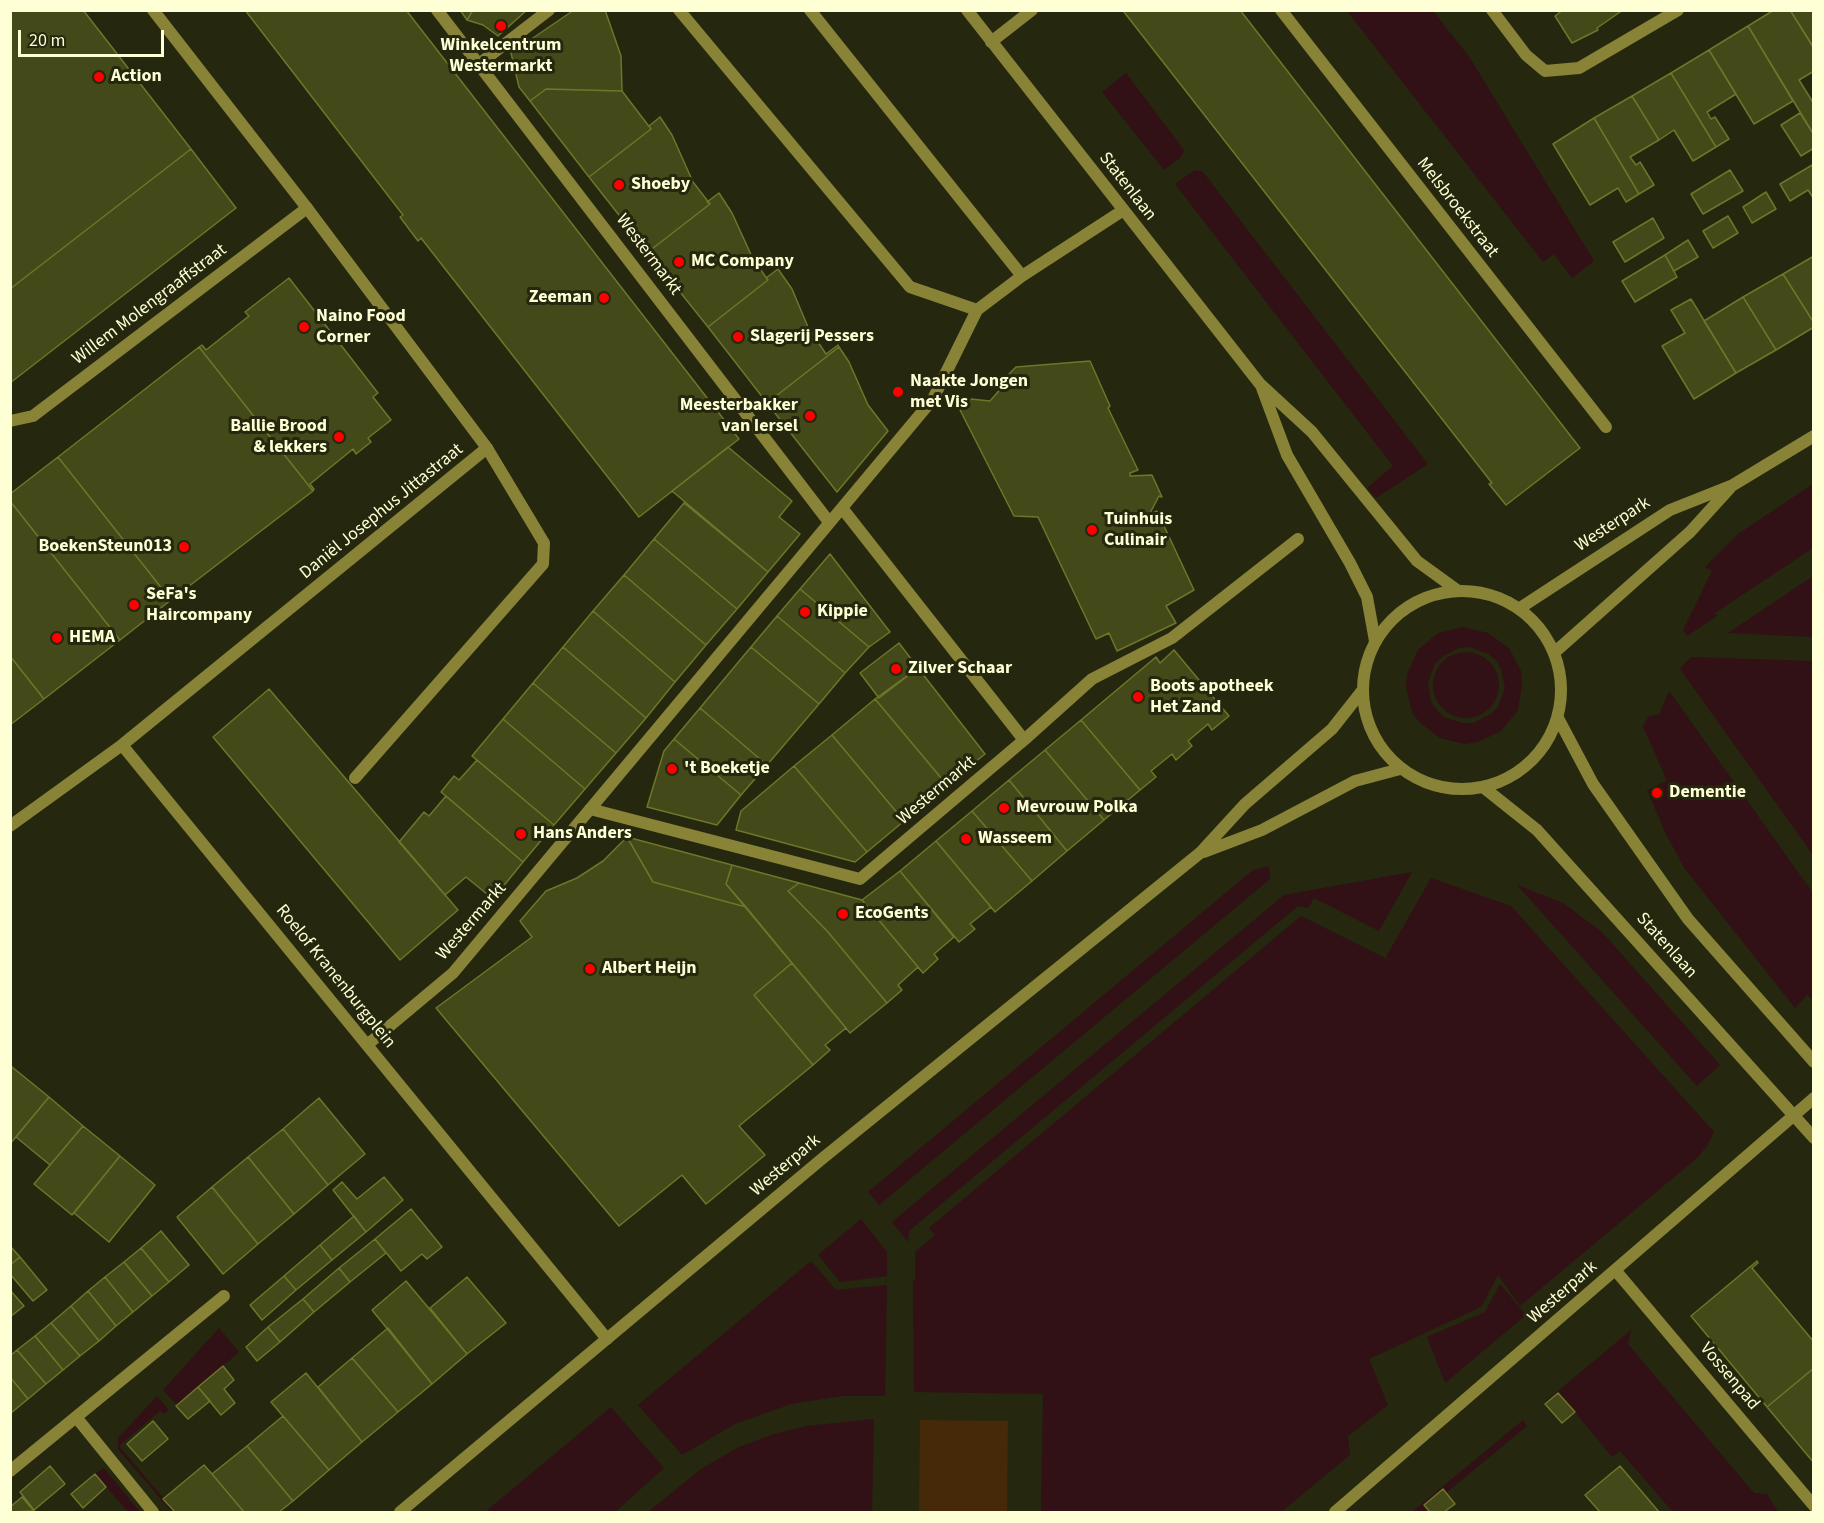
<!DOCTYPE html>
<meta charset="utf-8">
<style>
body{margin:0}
#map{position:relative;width:1824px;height:1523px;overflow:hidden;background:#25270e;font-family:"Source Sans 3",sans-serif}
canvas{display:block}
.frame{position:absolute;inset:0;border:12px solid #feffd4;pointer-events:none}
.scale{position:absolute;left:18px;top:30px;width:146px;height:27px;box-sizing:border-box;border:3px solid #feffd4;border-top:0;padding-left:8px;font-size:18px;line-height:21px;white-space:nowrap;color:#feffd4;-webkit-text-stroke:4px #25270e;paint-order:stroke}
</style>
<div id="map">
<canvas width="1824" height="1523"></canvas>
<div class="frame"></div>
<div class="scale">20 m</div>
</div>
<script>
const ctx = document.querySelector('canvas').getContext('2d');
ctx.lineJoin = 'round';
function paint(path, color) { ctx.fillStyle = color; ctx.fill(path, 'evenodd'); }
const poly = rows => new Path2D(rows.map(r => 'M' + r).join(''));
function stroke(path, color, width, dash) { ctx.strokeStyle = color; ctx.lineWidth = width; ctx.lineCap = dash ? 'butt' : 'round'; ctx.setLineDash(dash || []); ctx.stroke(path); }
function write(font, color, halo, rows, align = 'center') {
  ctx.font = font + ' "Source Sans 3",sans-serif'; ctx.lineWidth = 6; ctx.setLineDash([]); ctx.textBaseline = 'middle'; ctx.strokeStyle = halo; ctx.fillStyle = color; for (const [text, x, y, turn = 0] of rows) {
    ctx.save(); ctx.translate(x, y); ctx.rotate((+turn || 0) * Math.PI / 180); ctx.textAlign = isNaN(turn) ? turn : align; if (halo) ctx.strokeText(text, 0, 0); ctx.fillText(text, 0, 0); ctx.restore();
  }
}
paint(poly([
 [1347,11,1433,11,1470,58,1594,261,1572,278,1554,254,1543,262],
 [1126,73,1184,150,1181,157,1164,170,1102,92],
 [1195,170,1203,172,1428,464,1376,498,1367,488,1393,466,1175,184],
 [1813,484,1813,548,1715,613,1717,616,1687,636,1683,630,1712,571,1705,567,1738,534],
 [1813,576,1813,637,1728,633],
 [1463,627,1488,633,1509,648,1521,671,1522,684,1518,710,1501,731,1478,742,1465,744,1440,738,1419,722,1412,712,1406,686,1407,674,1418,650,1438,633],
 [1470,647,1488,654,1496,660,1501,669,1505,688,1498,707,1491,714,1473,723,1463,723,1444,717,1437,710,1431,702,1428,682,1435,664,1442,657,1459,648],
 '1433 685a33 33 0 1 1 66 0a33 33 0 1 1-66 0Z',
 [1691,657,1813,661,1813,855,1680,669],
 [1669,691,1813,893,1813,1000,1807,995,1795,1008,1685,869,1667,836,1647,790,1667,781,1643,726,1649,716,1659,715],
 [1269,866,1270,879,879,1205,868,1192,1253,870],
 [1412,872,1379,931,1314,898,1308,908,1298,906,909,1231,908,1242,892,1222,1284,895],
 [1431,878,1511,906,1714,1132,1707,1146,1697,1158,1520,1306,1498,1275,1481,1307,1369,1359,1388,1405,1348,1436,1350,1455,1281,1512,1041,1512,1043,1394,914,1392,913,1281,915,1280,915,1252,935,1235,929,1228,1301,916,1395,963,1386,957],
 [1517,885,1563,903,1602,932,1720,1065,1697,1086],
 [861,1219,887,1252,887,1276,840,1282,818,1255],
 [811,1261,836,1290,887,1285,885,1396,842,1396,791,1404,735,1424,682,1455,638,1405],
 [1500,1284,1526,1315,1445,1383,1427,1337,1485,1312],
 [219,1328,239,1352,177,1405,163,1390],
 [1631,1330,1628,1344,1754,1493,1767,1494,1778,1512,1673,1512,1620,1451,1612,1457,1559,1393,1547,1402,1546,1401],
 [157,1396,169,1410,164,1414,160,1411,119,1446,175,1512,172,1512,118,1449,118,1438],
 [611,1407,664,1468,615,1512,485,1512],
 [874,1419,872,1512,648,1512,701,1469,739,1447,774,1434,806,1426],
 [1523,1420,1527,1426,1428,1508,1430,1512,1412,1512],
 [104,1468,140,1512,128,1512,95,1474]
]), '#311115');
paint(poly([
 [920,1420,1008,1421,1007,1512,919,1512]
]), '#462908');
const building = poly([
 [10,10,83,10,191,149,10,289,10,10],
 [245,10,406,10,739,439,639,517,421,238,418,241,400,217,403,215,245,10],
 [460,10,473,10,467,20,460,10],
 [473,10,527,10,498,36,483,25,467,20,473,10],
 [574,10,605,10,621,56,622,91,546,89,530,101,519,87,511,53,574,10],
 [1127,10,1240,10,1580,448,1506,505,1489,484,1492,483,1124,12,1127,10],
 [1563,10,1623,10,1597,28,1598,30,1572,43,1555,16,1563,10],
 [1774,10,1790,10,1814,48,1814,71,1799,80,1814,104,1814,135,1748,26,1774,10],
 [1790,10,1814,10,1814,48,1813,47,1790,10],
 [1748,26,1793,101,1754,124,1709,50,1748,26],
 [1709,50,1736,94,1707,112,1711,119,1715,117,1729,139,1716,147,1671,73,1709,50],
 [1671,73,1716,147,1693,161,1674,130,1659,140,1632,96,1671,73],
 [546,89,622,91,651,129,589,177,530,101,546,89],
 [1632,96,1659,140,1630,157,1636,165,1640,162,1654,185,1639,194,1594,118,1632,96],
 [1800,113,1814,135,1814,148,1801,156,1781,125,1800,113],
 [660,117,672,135,693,182,710,204,648,252,589,177,651,129,649,126,660,117],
 [1594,118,1639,194,1626,202,1618,188,1590,205,1553,144,1594,118],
 [191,149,236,208,10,383,10,289,191,149],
 [1814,164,1814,199,1808,190,1790,201,1780,184,1814,164],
 [1730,170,1743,191,1703,214,1691,194,1730,170],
 [1766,192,1776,209,1752,223,1743,207,1766,192],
 [719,193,732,213,753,259,768,280,708,327,648,252,710,204,707,202,719,193],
 [1728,216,1738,233,1713,248,1703,231,1728,216],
 [1653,218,1664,238,1625,262,1613,242,1653,218],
 [1688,240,1698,257,1674,271,1665,255,1688,240],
 [1665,255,1677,277,1635,302,1622,281,1665,255],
 [1814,256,1814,323,1783,274,1814,256],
 [778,269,792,289,808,327,826,354,838,345,839,347,767,403,708,327,768,280,766,278,778,269],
 [1783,274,1814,323,1814,327,1776,350,1743,297,1783,274],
 [289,278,378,393,373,397,391,420,368,438,371,442,356,454,353,449,310,484,314,489,313,491,199,347,202,345,206,350,249,316,245,312,289,278],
 [1743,297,1776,350,1736,373,1704,321,1743,297],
 [1691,299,1736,373,1694,399,1662,346,1685,333,1671,310,1691,299],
 [199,347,313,491,171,600,58,457,199,347],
 [839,347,849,362,868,405,888,431,837,492,767,403,839,347],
 [1090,361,1110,406,1108,408,1138,470,1130,473,1130,476,1152,475,1162,497,1159,496,1149,515,1157,511,1194,590,1166,606,1176,623,1117,651,1109,633,1096,639,1038,517,1014,516,960,410,971,399,990,401,1003,386,1000,383,1016,367,1090,361],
 [728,447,792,501,779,517,800,534,768,572,672,491,728,447],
 [58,457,171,600,120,640,10,501,10,494,58,457],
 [10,501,120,640,44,699,10,656,10,501],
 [684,503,768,572,737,609,654,539,684,503],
 [654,539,737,609,706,645,624,575,654,539],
 [830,554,890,632,869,647,800,589,830,554],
 [624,575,706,645,675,682,593,611,624,575],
 [800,589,869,647,845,673,777,616,800,589],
 [593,611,675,682,646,718,563,647,593,611],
 [777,616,845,673,819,704,751,647,777,616],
 [899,643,918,668,879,698,860,673,899,643],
 [563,647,646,718,616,753,533,683,563,647],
 [751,647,819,704,767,765,700,708,751,647],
 [1174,650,1229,716,1212,730,1208,724,1188,741,1192,746,1176,760,1172,754,1151,771,1156,777,1140,790,1081,720,1156,657,1160,663,1174,650],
 [10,656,44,699,10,725,10,656],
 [918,668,985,754,947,785,875,699,918,668],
 [533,683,616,753,585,789,503,719,533,683],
 [269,689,458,910,400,960,213,737,269,689],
 [875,699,947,785,904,821,832,735,875,699],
 [700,708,767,765,741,795,674,739,700,708],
 [503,719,585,789,554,825,472,756,503,719],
 [1081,720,1140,790,1104,820,1045,750,1081,720],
 [832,735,904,821,867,852,794,766,832,735],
 [674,739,741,795,717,825,647,807,664,751,674,739],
 [1045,750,1104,820,1067,851,1009,780,1045,750],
 [477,760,554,825,523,862,441,792,454,776,459,780,477,760],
 [794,766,867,852,855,862,736,830,741,811,794,766],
 [1009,780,1067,851,1032,881,972,811,1009,780],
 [446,796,523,862,493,899,466,877,445,895,399,842,424,812,429,816,446,796],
 [972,811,1032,881,995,912,936,841,972,811],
 [627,837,653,882,746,907,792,963,754,995,813,1065,739,1126,765,1155,706,1204,682,1175,619,1226,436,1008,532,937,520,921,546,891,577,878,603,861,627,837],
 [627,837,732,865,726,884,746,907,653,882,627,837],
 [936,841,991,907,970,924,975,929,959,942,900,871,936,841],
 [732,865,799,883,788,891,828,932,887,1003,850,1033,726,884,732,865],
 [900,871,954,937,934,954,938,959,923,973,862,900,900,871],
 [799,883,862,900,918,967,898,985,902,990,887,1003,828,932,788,891,799,883],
 [792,963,846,1028,825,1045,830,1050,813,1065,754,995,792,963],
 [12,1067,49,1097,10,1144,10,1069,12,1067],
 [49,1097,83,1126,50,1165,16,1137,49,1097],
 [319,1098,365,1154,328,1185,283,1129,319,1098],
 [83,1126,120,1156,72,1215,34,1184,83,1126],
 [283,1129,328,1185,294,1214,248,1157,283,1129],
 [120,1156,155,1185,109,1242,74,1213,120,1156],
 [248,1157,294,1214,258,1244,212,1187,248,1157],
 [384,1177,403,1200,366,1232,333,1190,342,1182,357,1199,384,1177],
 [212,1187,258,1244,223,1274,177,1217,212,1187],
 [411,1209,442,1247,427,1259,422,1254,401,1271,375,1239,411,1209],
 [354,1216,366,1232,332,1260,320,1245,354,1216],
 [161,1231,189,1265,169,1282,141,1248,161,1231],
 [375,1239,386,1253,350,1282,339,1268,375,1239],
 [320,1245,332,1260,296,1290,284,1276,320,1245],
 [10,1246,20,1257,10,1265,10,1246],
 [141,1248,169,1282,152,1296,124,1262,141,1248],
 [20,1257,47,1290,33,1301,10,1274,10,1265,20,1257],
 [1757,1261,1758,1263,1752,1268,1814,1342,1814,1368,1767,1407,1691,1316,1757,1261],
 [124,1262,152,1296,133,1312,105,1277,124,1262],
 [339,1268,350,1282,314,1312,303,1299,339,1268],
 [284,1276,296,1290,262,1320,250,1305,284,1276],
 [105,1277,133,1312,116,1326,88,1291,105,1277],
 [467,1277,506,1323,467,1354,430,1308,467,1277],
 [406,1281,467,1354,432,1384,372,1310,406,1281],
 [10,1290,24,1306,10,1317,10,1290],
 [88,1291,116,1326,99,1341,71,1306,88,1291],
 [303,1299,314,1312,280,1342,268,1327,303,1299],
 [71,1306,99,1341,80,1356,51,1323,71,1306],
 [51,1323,80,1356,63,1370,35,1336,51,1323],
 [268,1327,280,1342,257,1361,246,1347,268,1327],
 [388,1328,432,1384,398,1412,352,1358,388,1328],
 [35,1336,63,1370,46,1384,17,1350,35,1336],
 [17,1350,46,1384,28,1399,10,1377,10,1356,17,1350],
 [352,1358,398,1412,362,1442,318,1387,352,1358],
 [223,1366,234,1380,224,1389,235,1403,221,1415,198,1387,223,1366],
 [1814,1368,1814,1463,1767,1407,1814,1368],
 [306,1373,362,1442,329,1470,271,1402,306,1373],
 [10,1377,28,1399,11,1413,10,1413,10,1377],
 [198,1387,210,1401,188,1419,176,1406,198,1387],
 [1558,1393,1575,1412,1562,1423,1545,1404,1558,1393],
 [283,1416,329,1470,293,1501,247,1446,283,1416],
 [153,1421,168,1439,142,1461,127,1444,153,1421],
 [247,1446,293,1501,279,1512,244,1512,212,1474,247,1446],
 [204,1465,212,1474,244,1512,175,1512,163,1499,204,1465],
 [50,1466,65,1484,34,1510,20,1492,50,1466],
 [1620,1466,1659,1512,1600,1512,1585,1495,1620,1466],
 [95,1474,106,1487,83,1508,71,1494,95,1474],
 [1443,1489,1455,1504,1444,1512,1430,1512,1424,1505,1443,1489],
 [22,1497,34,1511,10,1512,10,1507,22,1497]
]);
paint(building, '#444919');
stroke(building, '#6e762a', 1.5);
stroke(poly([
 [679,10,910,287,977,310,1022,276,1122,211],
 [810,10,1022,276],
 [10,421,33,416,307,208],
 [355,778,543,564,544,543,487,448],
 [76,1417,153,1512],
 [10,1471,224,1296]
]), '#888337', 12);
stroke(poly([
 [437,10,829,522],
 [967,10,1260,384,1312,432,1417,561,1457,590],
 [1281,10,1606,427],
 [1492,10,1526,55,1545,71,1579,68,1678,10],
 [991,42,1032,10],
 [479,64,549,10],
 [1262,388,1287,455,1350,563,1367,597,1375,641],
 '1363 690a99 99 0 1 1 198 0a99 99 0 1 1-198 0Z',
 [1520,608,1670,510,1733,485,1814,436],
 [1555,652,1690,532,1730,488],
 [1558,718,1593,784,1688,919,1814,1062],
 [1024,740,1092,679,1172,638,1298,539],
 [122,745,607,1339],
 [1483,787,1537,830,1814,1138],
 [590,809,860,879,1024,740,842,508],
 [10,826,122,745,487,448,307,208,153,10],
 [1204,852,1262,830,1355,781,1400,769],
 [367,1045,453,973,933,399,977,310],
 [1616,1271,1814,1506],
 [400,1512,823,1158,1200,853,1245,804,1332,729,1362,691],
 [1335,1512,1814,1098]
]), '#888337', 12);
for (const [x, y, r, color] of [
 [501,26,6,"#f00"],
 [99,77,6,"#f00"],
 [619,185,6,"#f00"],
 [679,262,6,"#f00"],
 [604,298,6,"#f00"],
 [304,327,6,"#f00"],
 [738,337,6,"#f00"],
 [898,392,6,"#f00"],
 [810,416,6,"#f00"],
 [339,437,6,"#f00"],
 [1092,530,6,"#f00"],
 [184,547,6,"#f00"],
 [134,605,6,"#f00"],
 [805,612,6,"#f00"],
 [57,638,6,"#f00"],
 [896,669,6,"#f00"],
 [1138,697,6,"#f00"],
 [672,769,6,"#f00"],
 [1657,793,6,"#f00"],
 [1004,808,6,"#f00"],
 [521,834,6,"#f00"],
 [966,839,6,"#f00"],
 [843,914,6,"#f00"],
 [590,969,6,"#f00"]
]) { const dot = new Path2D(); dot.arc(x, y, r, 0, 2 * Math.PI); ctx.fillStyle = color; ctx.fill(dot); stroke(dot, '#25270e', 2); }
write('bold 18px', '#feffd4', '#25270e', [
 ["Winkelcentrum",501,46,"center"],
 ["Westermarkt",501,67,"center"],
 ["Action",111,77],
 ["Shoeby",631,185],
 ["MC Company",691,262],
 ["Zeeman",592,298,"right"],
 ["Naino Food",316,317],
 ["Corner",316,338],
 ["Slagerij Pessers",750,337],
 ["Naakte Jongen",910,382],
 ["met Vis",910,403],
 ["Meesterbakker",798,406,"right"],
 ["van Iersel",798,427,"right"],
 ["Ballie Brood",327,427,"right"],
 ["& lekkers",327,448,"right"],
 ["Tuinhuis",1104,520],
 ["Culinair",1104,541],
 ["BoekenSteun013",172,547,"right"],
 ["SeFa's",146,595],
 ["Haircompany",146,616],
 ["Kippie",817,612],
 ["HEMA",69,638],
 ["Zilver Schaar",908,669],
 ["Boots apotheek",1150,687],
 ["Het Zand",1150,708],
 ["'t Boeketje",684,769],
 ["Dementie",1669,793],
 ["Mevrouw Polka",1016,808],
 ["Hans Anders",533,834],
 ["Wasseem",978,839],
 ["EcoGents",855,914],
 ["Albert Heijn",602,969]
], 'left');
write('18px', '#feffd4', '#25270e', [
 ["Statenlaan",1127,187,52],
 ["Melsbroekstraat",1457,208,52],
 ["Westermarkt",648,255,53],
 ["Willem Molengraaffstraat",150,305,-37],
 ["Daniël Josephus Jittastraat",382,512,-39],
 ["Westerpark",1613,525,-33],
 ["Westermarkt",937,791,-40],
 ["Westermarkt",472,922,-49],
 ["Statenlaan",1666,946,48],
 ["Roelof Kranenburgplein",335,977,51],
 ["Westerpark",786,1166,-40],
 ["Westerpark",1563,1293,-41],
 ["Vossenpad",1729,1377,50]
]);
</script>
